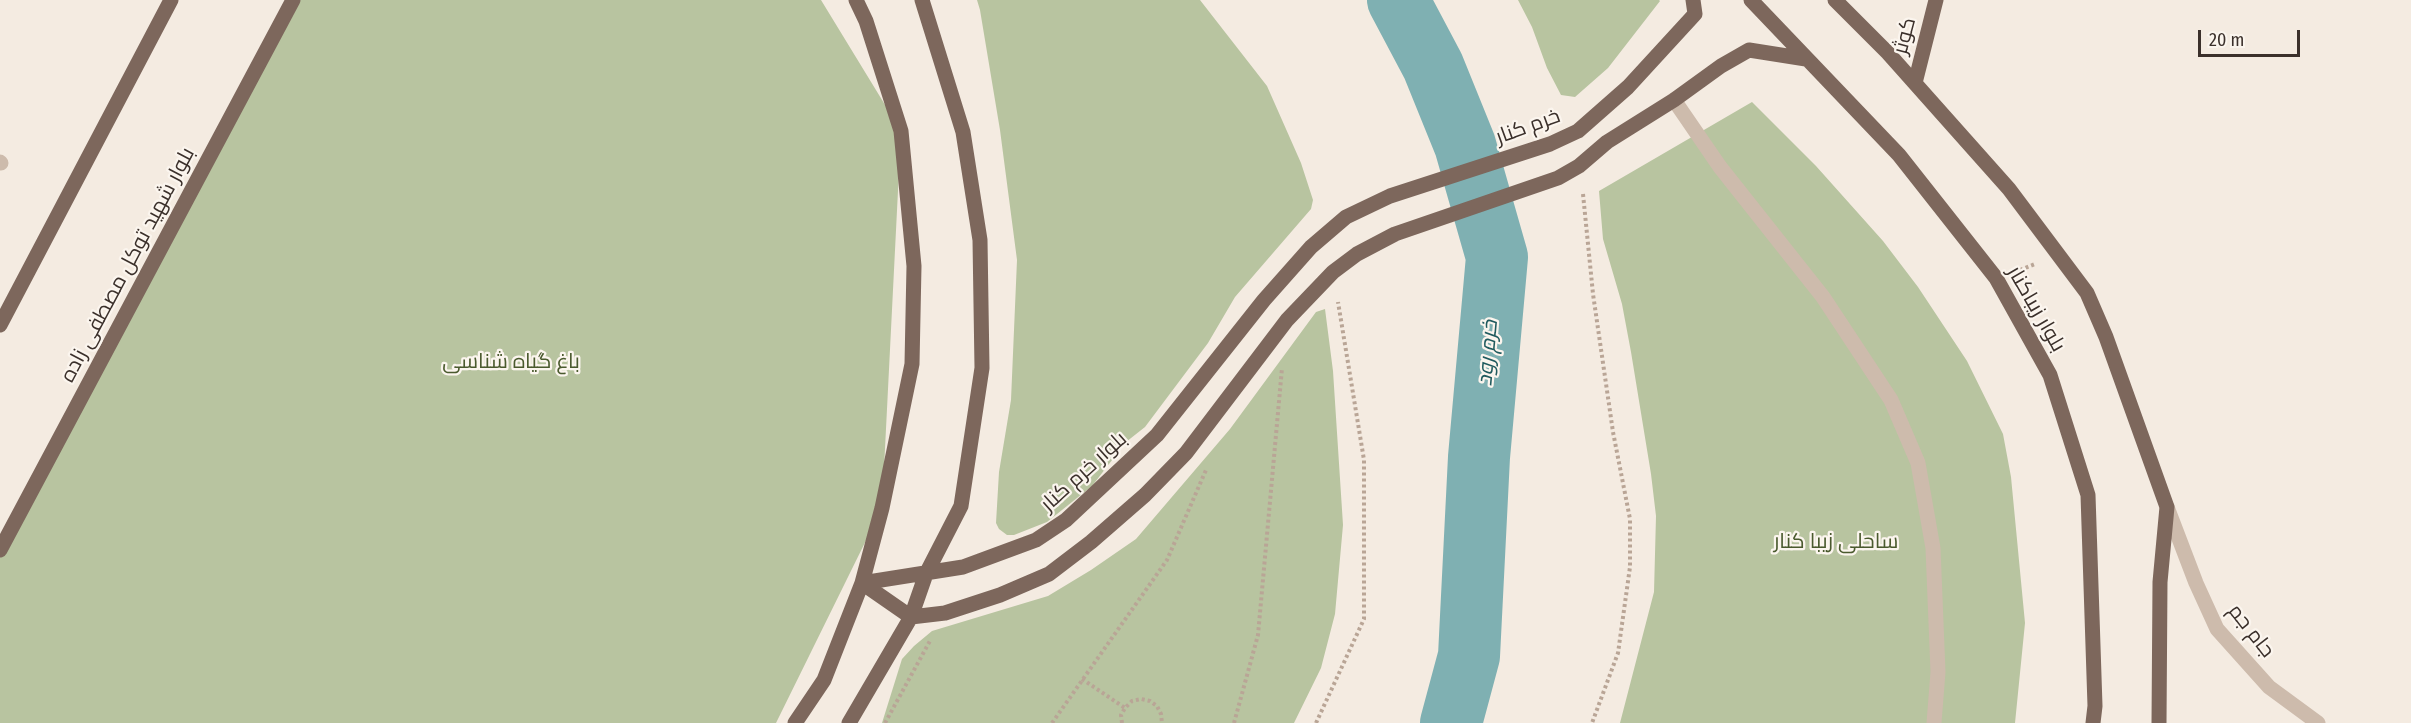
<!DOCTYPE html>
<meta charset="utf-8">
<style>
body{margin:0}
#map{position:relative;width:2411px;height:723px;overflow:hidden;background:#f4ebe1;font-family:"Fira Sans Condensed",sans-serif}
canvas{display:block}
.scale{position:absolute;left:2198px;top:30px;width:102px;height:27px;box-sizing:border-box;border:3px solid #3b302b;border-top:0;padding-left:8px;font-size:18px;line-height:21px;white-space:nowrap;color:#3b302b;-webkit-text-stroke:4px #fbf5ee;paint-order:stroke}
</style>
<div id="map">
<canvas width="2411" height="723"></canvas>
<div class="scale">20 m</div>
</div>
<script>
const ctx = document.querySelector('canvas').getContext('2d');
ctx.lineJoin = 'round';
function paint(path, color) { ctx.fillStyle = color; ctx.fill(path, 'evenodd'); }
const poly = rows => new Path2D(rows.map(r => 'M' + r).join(''));
function stroke(path, color, width, dash) { ctx.strokeStyle = color; ctx.lineWidth = width; ctx.lineCap = dash ? 'butt' : 'round'; ctx.setLineDash(dash || []); ctx.stroke(path); }
function write(font, color, halo, rows, align = 'center') {
  ctx.font = font + ' "Fira Sans Condensed",Cairo,sans-serif'; ctx.lineWidth = 4.5; ctx.setLineDash([]); ctx.textBaseline = 'middle'; ctx.strokeStyle = halo; ctx.fillStyle = color; for (const [text, x, y, turn = 0] of rows) {
    ctx.save(); ctx.translate(x, y); ctx.rotate((+turn || 0) * Math.PI / 180); ctx.textAlign = isNaN(turn) ? turn : align; if (halo) ctx.strokeText(text, 0, 0); ctx.fillText(text, 0, 0); ctx.restore();
  }
}
paint(poly([
 [294,0,821,0,901,131,882,508,776,723,0,723,0,556],
 [977,0,1200,0,1267,86,1301,163,1313,200,1311,209,1235,297,1208,343,1145,427,1126,442,1092,486,1047,522,1014,535,1007,535,999,529,996,523,999,472,1011,400,1017,260,1000,130,980,10],
 [1518,0,1659,0,1660,1,1608,68,1575,97,1561,95,1547,68,1532,27],
 [1752,102,1816,166,1883,241,1918,287,1967,361,2003,434,2011,477,2025,623,2015,723,1620,723,1654,592,1656,516,1651,474,1631,352,1622,304,1603,239,1599,191],
 [1325,309,1333,371,1343,525,1335,614,1321,668,1294,723,882,723,902,659,914,646,932,631,1048,596,1091,570,1136,539,1230,429,1316,312]
]), '#b8c4a0');
stroke(poly([
 [1398,0,1433,66,1465,145,1497,257,1479,457,1469,656,1451,723]
]), '#7fb0b2', 62);
stroke(poly([
 [1583,194,1593,294,1613,432,1630,519,1630,567,1618,653,1592,723],
 [2020,270,2035,264],
 [1082,679,1125,708],
 [885,723,931,639],
 [1052,723,1167,560,1206,470],
 [1122,723,1121,715,1125,708,1132,701,1141,699,1150,701,1157,706,1161,714,1162,723],
 [1234,723,1258,635,1282,368],
 [1316,723,1364,619,1364,460,1338,302]
]), '#b9a596', 4, [3, 3]);
stroke(poly([
 [1674,100,1720,167,1823,297,1891,400,1918,463,1933,548,1938,672,1934,723],
 [0,162,1,163],
 [2167,507,2196,583,2217,629,2269,687,2318,723]
]), '#cdbbac', 15);
stroke(poly([
 [856,0,866,21,901,131,914,266,912,364,882,508,862,583,911,617,926,574,961,506,982,368,980,240,963,132,922,0],
 [1751,0,1899,155,1996,278,2050,375,2088,495,2095,706,2093,723],
 [1835,0,1888,53,2009,189,2087,293,2106,337,2167,507,2160,582,2159,723],
 [1915,83,1936,0],
 [0,325,171,0],
 [0,550,293,0],
 [795,723,824,680,862,583,963,567,1036,540,1066,520,1157,435,1264,300,1311,247,1346,217,1390,196,1550,144,1578,131,1628,87,1695,14,1693,0],
 [849,723,911,617,945,613,1000,595,1049,574,1091,542,1145,495,1186,453,1287,320,1333,272,1357,254,1395,234,1558,178,1579,166,1607,142,1674,100,1721,66,1749,50,1806,59]
]), '#7d675c', 15);
write('21px', '#3b302b', '#fbf5ee', [
 ["کوثر",1905,36,-75],
 ["خرم کنار",1528,127,-20],
 ["بلوار شهید توکل مصطفی زاده",128,265,-62],
 ["بلوار زیباکنار",2036,309,60],
 ["بلوار خرم کنار",1084,472,-42],
 ["جام جم",2251,631,52]
]);
write('21px', '#4a5a2e', '#fbf5ee', [
 ["باغ گیاه شناسی",511,362],
 ["ساحلی زیبا کنار",1836,542]
]);
write('italic 22px', '#1f5a5e', '#fbf5ee', [
 ["خرم رود",1488,353,-85]
]);
</script>
